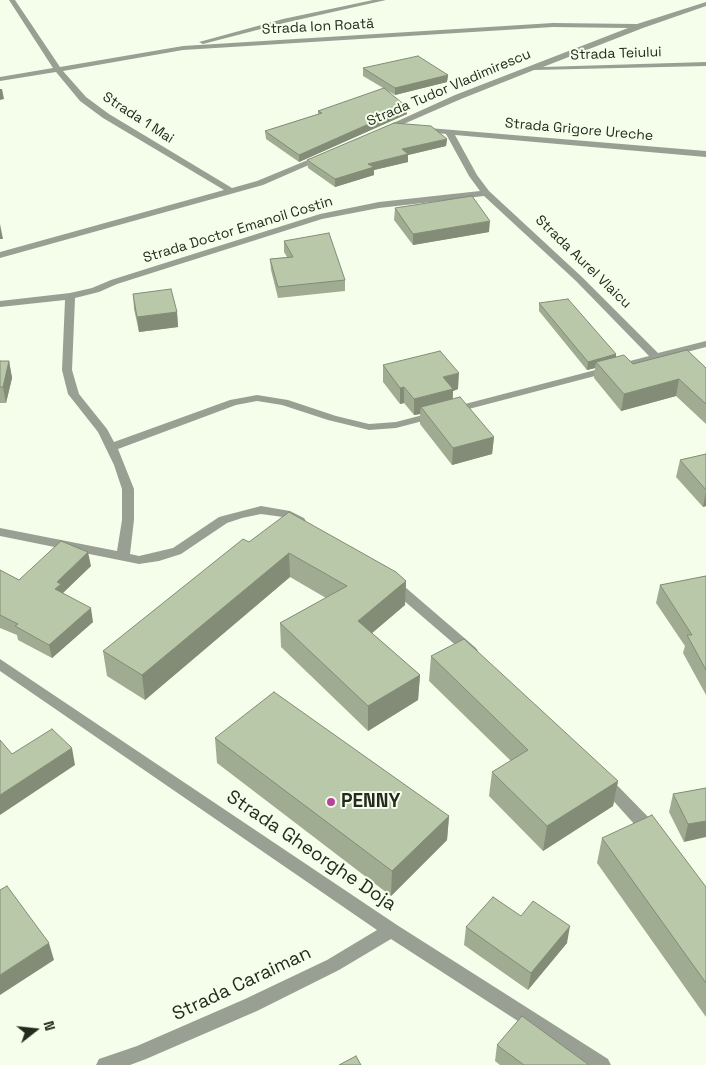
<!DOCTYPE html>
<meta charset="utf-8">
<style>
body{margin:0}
#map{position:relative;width:706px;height:1065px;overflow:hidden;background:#f5feeb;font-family:"Space Grotesk",sans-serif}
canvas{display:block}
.north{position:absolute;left:10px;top:1005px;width:50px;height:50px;-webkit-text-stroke:4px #f5feeb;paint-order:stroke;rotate:74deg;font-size:14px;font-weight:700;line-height:20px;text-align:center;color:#242a1e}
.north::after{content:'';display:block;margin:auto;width:18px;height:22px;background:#242a1e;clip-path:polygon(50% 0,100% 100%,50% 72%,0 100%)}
</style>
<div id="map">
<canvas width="706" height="1065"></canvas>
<div class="north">N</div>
</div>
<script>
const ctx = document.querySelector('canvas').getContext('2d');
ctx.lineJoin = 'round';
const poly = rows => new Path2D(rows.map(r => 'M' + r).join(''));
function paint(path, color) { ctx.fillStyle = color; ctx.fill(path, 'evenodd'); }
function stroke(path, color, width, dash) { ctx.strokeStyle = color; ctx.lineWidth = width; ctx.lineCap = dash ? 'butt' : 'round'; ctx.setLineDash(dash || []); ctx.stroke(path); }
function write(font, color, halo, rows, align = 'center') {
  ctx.font = font + ' "Space Grotesk",sans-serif'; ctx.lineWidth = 4; ctx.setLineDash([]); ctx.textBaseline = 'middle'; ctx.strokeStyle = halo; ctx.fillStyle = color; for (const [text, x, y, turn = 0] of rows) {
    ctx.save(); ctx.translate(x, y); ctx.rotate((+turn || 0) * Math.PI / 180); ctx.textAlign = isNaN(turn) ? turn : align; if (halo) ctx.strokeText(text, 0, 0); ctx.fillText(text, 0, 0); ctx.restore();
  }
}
paint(poly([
 [9,0,15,0,60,67,183,46,553,23,637,24,706,2,706,6,643,28,543,67,706,62,706,66,534,70,461,99,383,133,379,131,380,129,455,95,628,28,553,27,183,50,63,71,86,97,109,114,232,188,257,181,320,155,327,157,263,185,0,258,0,252,224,190,103,118,80,101,56,72,0,81,0,77,53,68,9,0],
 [373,0,386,0,284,23,203,44,199,42,283,19,373,0],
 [417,127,706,151,706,157,455,135,477,175,489,191,582,277,658,353,706,341,706,347,396,428,369,430,328,420,282,405,257,401,236,405,118,449,134,489,134,520,130,554,139,556,173,548,219,517,261,506,290,511,304,518,306,521,300,525,283,517,261,514,242,518,227,523,181,554,159,561,139,564,0,536,0,528,117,551,122,520,122,489,114,465,98,432,68,394,62,370,65,300,0,307,0,301,70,293,92,288,111,280,320,214,379,202,480,191,469,176,446,134,420,131,416,129,417,127],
 [484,196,576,281,649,356,396,422,369,424,336,416,288,400,257,395,230,400,114,442,107,429,79,394,72,370,75,298,99,292,117,284,322,219,379,208,484,196],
 [393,580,398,581,476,648,478,651,476,654,466,654,388,587,386,584,393,580],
 [0,659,397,925,608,1059,611,1065,586,1065,391,939,339,970,257,1011,146,1059,130,1065,96,1065,99,1059,137,1046,245,999,327,960,377,930,0,671,0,659],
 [605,776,610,778,657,826,659,831,657,836,651,837,645,836,600,786,597,782,600,778,605,776]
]), '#99a093');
paint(poly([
 [363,68,448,75,447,82,395,95,363,76],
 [318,111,407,114,299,162,266,139,265,131,318,114],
 [447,139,446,146,408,155,408,162,374,170,374,175,335,187,308,168,307,160],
 [395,208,489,232,413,245,394,220],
 [284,241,345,280,345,291,278,298,271,270,270,259,287,257,284,252],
 [133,294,177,312,178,327,139,332,134,309],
 [539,303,616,354,616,357,633,364,706,368,706,424,676,396,621,411,594,378,595,368,587,370,539,311],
 [0,361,9,361,12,378,6,403,0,403],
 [383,365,458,389,453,391,453,399,494,437,492,454,452,465,420,424,420,414,414,415,404,403,400,404,383,382],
 [706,454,706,506,703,507,676,477,680,460],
 [249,542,406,581,405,605,372,633,420,675,418,700,368,731,281,647,280,623,326,598,290,577,145,700,107,676,103,651],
 [91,566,62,593,93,622,52,658,18,640,17,635,0,628,0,570,19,580],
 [706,576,706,695,683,653,685,646,656,603,660,585],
 [431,656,618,781,613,806,543,851,489,796,492,772,511,761,429,681],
 [215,738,449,816,447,840,391,896,217,763],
 [706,788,684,842,669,812,673,794],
 [602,838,706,887,706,1017,597,863],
 [521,916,567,943,528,990,464,945,466,927],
 [497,1045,589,1065,500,1065,495,1061]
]), '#9fac91');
paint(poly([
 [448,75,447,82,395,95,395,88],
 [0,89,2,89,4,99,0,100],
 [407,107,407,114,299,162,299,155],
 [447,139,446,146,408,155,408,162,374,170,374,175,335,187,335,179,402,149],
 [490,221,489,232,413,245,413,234],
 [0,224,3,239,0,239],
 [177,312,178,327,139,332,137,317],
 [616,354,615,363,596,362,595,368,587,370,588,362],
 [9,361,12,378,6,403,3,387],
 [459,373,458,389,453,391,452,405,421,407,420,414,414,415,414,399,443,377],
 [679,379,676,396,621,411,624,394],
 [404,387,404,403,400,404,400,388],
 [494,437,492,454,452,465,453,448],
 [706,491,706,506,703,507],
 [88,552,91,566,62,594,55,589,57,582],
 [289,553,290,577,145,700,142,675],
 [406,581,405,605,358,645,358,621],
 [91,608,93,622,52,658,49,645],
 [420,675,418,700,368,731,368,706],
 [72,748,75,765,0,815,0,795],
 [618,781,613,806,543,851,547,826],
 [449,816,447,840,391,896,392,871],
 [706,821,706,837,684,842,688,824],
 [570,926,567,943,528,990,531,973],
 [49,943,54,960,0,995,0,975]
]), '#828c76');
const building = poly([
 [418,56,448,75,395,88,363,68,418,56],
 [384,88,407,107,299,155,265,131,322,113,318,111,384,88],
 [394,123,431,126,447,139,402,149,408,154,368,164,374,167,335,179,307,160,394,123],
 [472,196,490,221,413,234,395,208,472,196],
 [329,233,345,280,278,287,270,259,293,257,284,241,329,233],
 [171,289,177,312,137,317,133,294,171,289],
 [568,299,616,354,588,362,539,303,568,299],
 [687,350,706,368,706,404,679,379,624,394,596,362,624,355,633,364,687,350],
 [440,351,459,373,443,377,453,389,414,399,404,387,400,388,383,365,440,351],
 [0,361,9,361,3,387,0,387,0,361],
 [460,397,494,437,453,448,421,407,460,397],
 [706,454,706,490,680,460,706,454],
 [289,512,396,572,406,581,358,621,420,675,368,706,280,623,347,586,289,553,142,675,103,651,243,539,249,542,289,512],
 [61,541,88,552,57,582,61,584,55,589,91,608,49,645,15,626,18,624,0,615,0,570,19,580,61,541],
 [706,576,706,670,687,635,692,635,660,585,706,576],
 [464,639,618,781,547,826,492,772,528,750,431,656,464,639],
 [274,692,449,816,392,871,215,738,274,692],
 [52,729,72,748,0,795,0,740,12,754,52,729],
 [706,788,706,821,688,824,673,794,706,788],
 [652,815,706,887,706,983,602,838,652,815],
 [7,886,49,943,0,975,0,890,7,886],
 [493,897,521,916,533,901,570,926,531,973,466,927,493,897],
 [522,1016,589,1065,524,1065,497,1045,522,1016],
 [356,1056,361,1065,339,1065,356,1056]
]);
paint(building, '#b9c8a9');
stroke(building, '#828c76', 1);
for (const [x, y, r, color] of [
 [331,802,5,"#b7439a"]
]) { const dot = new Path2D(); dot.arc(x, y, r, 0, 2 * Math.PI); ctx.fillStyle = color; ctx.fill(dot); stroke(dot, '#f5feeb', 2); }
write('14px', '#242a1e', '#f5feeb', [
 ["Strada Ion Roată",318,27,-3],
 ["Strada Teiului",616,54,-2],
 ["Strada Tudor Vladimirescu",449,88,-23],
 ["Strada 1 Mai",138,118,33],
 ["Strada Grigore Ureche",579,130,5],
 ["Strada Doctor Emanoil Costin",238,230,-17],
 ["Strada Aurel Vlaicu",583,262,44]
]);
write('bold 19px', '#242a1e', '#f5feeb', [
 ["PENNY",341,802]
], 'left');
write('19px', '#242a1e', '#f5feeb', [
 ["Strada Gheorghe Doja",311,851,34],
 ["Strada Caraiman",242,984,-25]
]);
</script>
